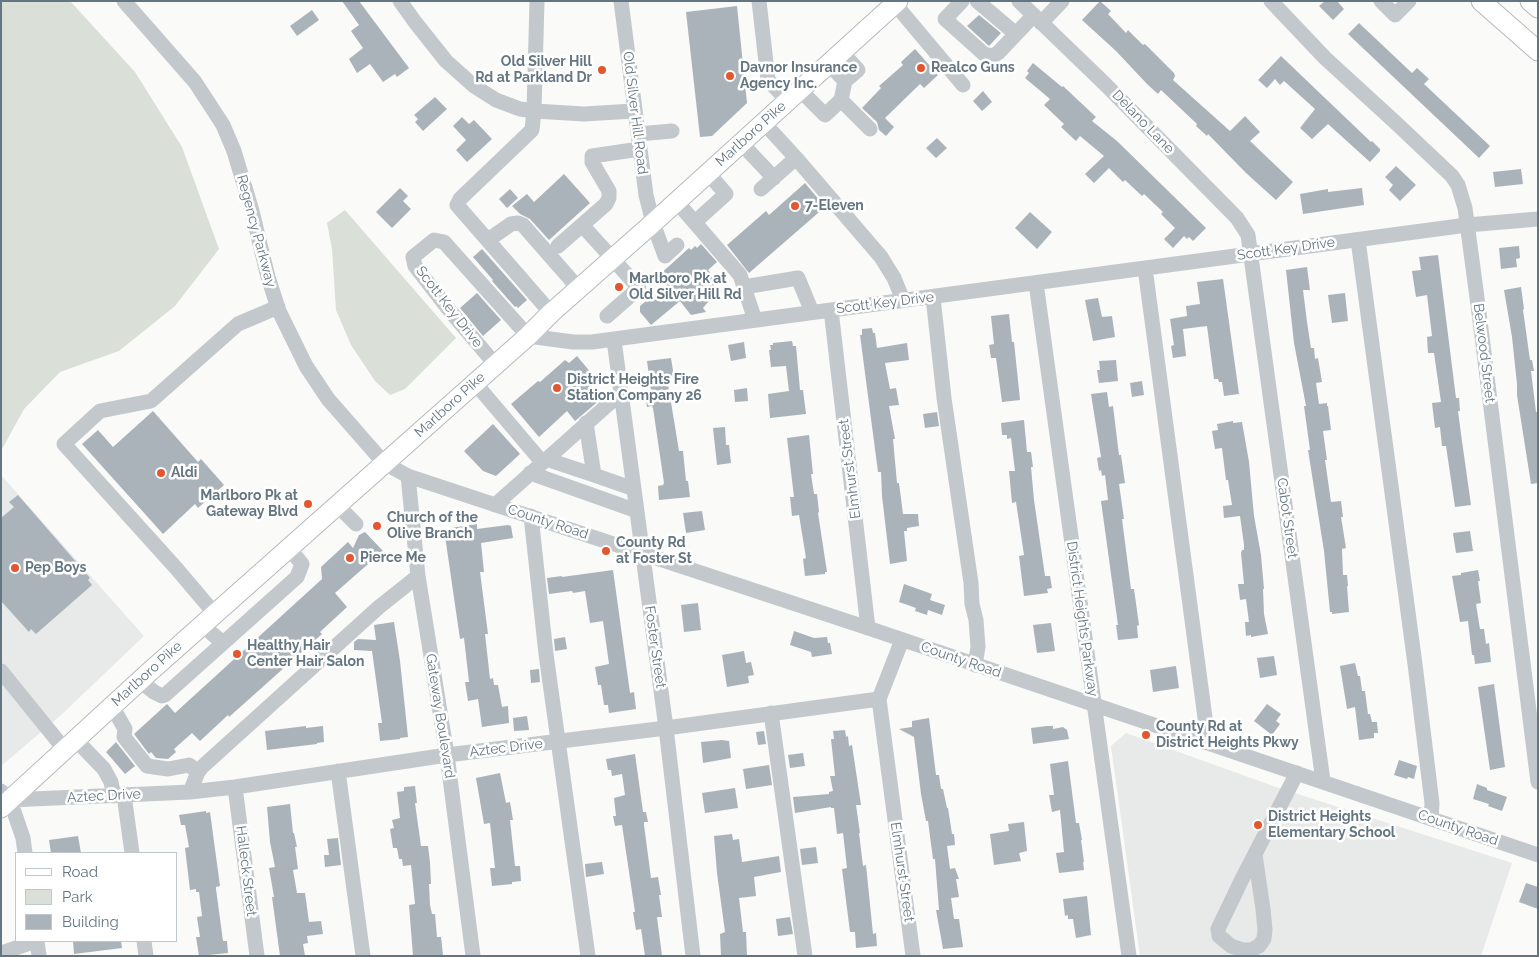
<!DOCTYPE html>
<style>
body{margin:0}
#map{position:relative;width:1539px;height:957px;overflow:hidden;background:#fafaf8;font-family:Raleway,sans-serif}
canvas{display:block}
.frame{position:absolute;inset:0;border:2px solid #657683;pointer-events:none}
.legend{position:absolute;left:15px;top:852px;width:162px;height:90px;box-sizing:border-box;background:#fff;border:1px solid #c1c8cd;margin:0;padding:6px 9px;list-style:none;font-size:15px;color:#657683}
.legend li{display:flex;align-items:center;gap:10px;height:25px}
.legend b{width:25px;border:1px solid #c1c8cd}
</style>
<div id="map">
<canvas width="1539" height="957"></canvas>
<div class="frame"></div>
<ul class="legend">
<li><b style="height:6px;background:#fff"></b>Road</li>
<li><b style="height:14px;background:#dadfd7"></b>Park</li>
<li><b style="height:14px;background:#aab3b9"></b>Building</li>
</ul>
</div>
<script>
const ctx = document.querySelector('canvas').getContext('2d');
ctx.lineJoin = 'round';
function paint(path, color) { ctx.fillStyle = color; ctx.fill(path, 'evenodd'); }
const poly = rows => new Path2D(rows.map(r => 'M' + r).join(''));
function stroke(path, color, width, dash) { ctx.strokeStyle = color; ctx.lineWidth = width; ctx.lineCap = dash ? 'butt' : 'round'; ctx.setLineDash(dash || []); ctx.stroke(path); }
function write(font, color, halo, rows, align = 'center') {
  ctx.font = font + ' Raleway,sans-serif'; ctx.lineWidth = 5; ctx.setLineDash([]); ctx.textBaseline = 'middle'; ctx.strokeStyle = halo; ctx.fillStyle = color; for (const [text, x, y, turn = 0] of rows) {
    ctx.save(); ctx.translate(x, y); ctx.rotate((+turn || 0) * Math.PI / 180); ctx.textAlign = isNaN(turn) ? turn : align; if (halo) ctx.strokeText(text, 0, 0); ctx.fillText(text, 0, 0); ctx.restore();
  }
}
paint(poly([
 [1,475,144,636,60,716,1,766],
 [1126,733,1276,787,1512,863,1481,956,1140,956,1111,746]
]), '#e8e9e9');
paint(poly([
 [1,1,70,1,135,72,182,147,219,249,175,306,119,351,60,372,24,409,1,451],
 [345,210,456,338,405,389,390,395,375,381,351,345,336,310,332,249,327,223]
]), '#dadfd7');
paint(poly([
 [342,1,359,1,409,68,397,77,395,74,383,82,370,64,357,73,349,59,363,48,351,31,359,25],
 [1100,1,1111,11,1108,14,1126,33,1128,30,1143,45,1145,44,1174,73,1175,76,1173,80,1230,131,1245,116,1260,132,1250,141,1293,182,1276,200,1246,173,1208,134,1207,136,1196,126,1197,124,1161,90,1158,94,1148,85,1116,51,1082,20],
 [1325,1,1337,1,1344,9,1333,20,1319,6],
 [737,6,747,103,712,136,700,137,686,12],
 [312,10,319,20,297,36,290,26],
 [979,15,1001,33,989,46,967,26],
 [1359,23,1412,73,1417,68,1429,79,1424,84,1490,146,1479,158,1348,34],
 [915,49,938,75,924,88,920,84,885,118,894,127,886,136,879,130,877,122,862,108,881,88,879,86,903,65,901,62],
 [1281,56,1371,142,1372,141,1380,149,1380,151,1370,162,1328,124,1312,139,1300,128,1315,109,1284,81,1280,85,1275,79,1267,88,1258,80],
 [1033,63,1062,87,1063,86,1096,117,1092,121,1117,141,1206,228,1193,241,1189,237,1187,239,1184,236,1173,248,1164,239,1175,228,1161,214,1163,212,1144,194,1142,196,1125,180,1123,182,1109,168,1094,183,1085,174,1104,156,1080,136,1076,141,1061,127,1064,124,1044,105,1050,99,1025,78,1029,73,1027,71],
 [983,91,992,102,982,111,973,101],
 [435,97,447,109,423,131,415,122,418,119,414,115],
 [462,117,469,124,474,120,492,139,467,162,456,150,466,140,453,126],
 [937,138,947,148,936,158,926,148],
 [1396,166,1416,185,1400,201,1389,190,1393,185,1385,177],
 [1521,169,1523,184,1495,187,1493,172],
 [564,174,590,203,549,240,530,219,520,214,512,206,527,194,534,202],
 [805,183,825,207,749,273,727,245,766,211,769,215],
 [400,188,408,196,403,201,411,209,392,228,376,212],
 [1362,188,1364,205,1303,214,1300,194,1328,189,1328,192],
 [510,189,518,198,507,208,499,199],
 [1030,212,1052,232,1037,249,1015,228],
 [701,244,717,262,708,270,718,282,703,295,709,301,703,308,706,312,691,315,680,301,651,325,640,312,640,306,646,301,647,302,667,286,658,276,689,248,691,250,695,246,697,248],
 [1519,246,1520,258,1516,259,1517,267,1501,269,1499,248],
 [482,249,527,300,518,308,516,306,515,307,492,281,493,280,473,257],
 [1438,255,1456,398,1459,398,1460,411,1458,411,1461,434,1471,505,1455,507,1446,446,1442,446,1440,427,1435,428,1432,403,1441,402,1434,353,1428,353,1427,337,1432,336,1427,295,1416,297,1412,271,1421,270,1419,257],
 [1307,267,1310,290,1303,290,1307,322,1311,348,1314,348,1315,359,1318,358,1322,382,1316,383,1319,404,1327,403,1327,406,1328,406,1331,430,1323,431,1327,460,1325,460,1331,502,1341,501,1343,517,1341,517,1346,548,1342,549,1343,575,1347,575,1348,586,1347,586,1349,612,1332,614,1332,612,1330,612,1324,551,1308,450,1310,450,1304,406,1306,406,1294,343,1286,270],
 [1223,279,1239,394,1224,396,1222,382,1219,382,1218,379,1214,379,1207,326,1183,329,1186,356,1173,358,1171,346,1174,345,1170,319,1187,316,1186,306,1200,304,1197,282],
 [1521,287,1524,309,1523,310,1530,360,1532,360,1534,371,1531,371,1536,412,1538,412,1538,483,1531,484,1517,395,1517,384,1512,337,1504,290],
 [477,293,501,320,483,336,460,308],
 [1345,293,1348,321,1332,323,1328,295],
 [1098,298,1102,317,1112,316,1115,337,1093,341,1085,300],
 [1009,314,1012,342,1014,342,1020,400,1002,402,996,358,991,358,989,345,994,344,991,316],
 [872,328,873,333,875,333,877,348,907,343,909,360,885,363,890,389,896,388,899,405,889,406,895,439,893,439,897,483,899,483,903,514,918,514,919,526,907,528,907,531,904,531,907,561,890,564,882,496,881,472,878,472,860,335,862,335,862,329],
 [792,341,793,346,796,346,800,390,803,390,806,414,770,418,768,394,789,391,786,366,771,367,769,350,771,350,770,345,773,345,773,343],
 [744,342,746,358,731,361,728,345],
 [577,356,597,380,589,386,601,399,575,421,567,411,539,437,511,404,538,381,540,382,565,360,569,363],
 [671,358,674,377,667,378,679,451,683,451,686,481,688,481,690,497,659,500,658,486,663,485,664,483,653,408,652,406,647,407,645,393,651,391,647,361],
 [1116,360,1118,381,1099,383,1097,370,1100,370,1099,361],
 [1142,381,1144,395,1132,397,1130,383],
 [747,388,748,401,735,402,734,390],
 [1107,392,1109,407,1113,406,1119,455,1121,455,1125,483,1119,484,1124,519,1122,519,1131,589,1134,589,1139,625,1137,626,1138,638,1118,640,1116,625,1118,625,1101,501,1108,500,1105,475,1102,476,1101,470,1099,471,1097,458,1101,457,1091,394],
 [153,411,198,462,201,459,224,485,198,508,195,504,163,534,82,444,98,430,113,447],
 [937,412,939,426,925,428,923,414],
 [1024,420,1027,452,1031,452,1033,467,1031,467,1034,500,1045,576,1050,576,1052,588,1047,589,1048,593,1024,596,1019,556,1024,555,1016,502,1012,503,1009,471,1015,471,1011,438,1007,439,1007,435,1002,435,1001,423],
 [1233,421,1233,423,1242,422,1249,462,1254,516,1261,555,1264,589,1263,589,1264,614,1268,634,1251,637,1251,635,1246,636,1245,622,1249,622,1246,599,1240,600,1238,584,1244,584,1241,553,1242,550,1244,550,1244,545,1240,516,1224,518,1223,506,1232,505,1228,480,1226,480,1222,448,1215,449,1212,431,1218,430,1217,424],
 [493,424,520,454,496,476,483,471,464,451],
 [725,427,726,445,729,445,731,463,717,465,713,428],
 [809,435,813,474,811,474,814,494,817,494,819,512,818,513,827,572,825,572,825,574,805,576,803,559,806,558,799,515,792,516,790,497,794,497,787,438],
 [18,495,90,578,88,580,92,585,36,634,31,629,29,632,1,601,1,518,14,507,9,502],
 [702,511,705,530,686,533,683,513],
 [477,524,477,529,508,525,511,526,513,538,481,543,484,572,480,572,488,634,485,634,490,679,493,678,494,685,498,685,502,707,508,706,509,723,482,727,478,699,468,701,465,682,469,682,464,638,460,639,444,529],
 [1470,531,1473,551,1456,553,1453,533],
 [365,532,383,551,335,593,347,607,320,632,322,634,229,717,228,715,200,741,192,733,174,749,176,752,168,759,156,758,151,752,149,754,134,734,167,704,175,713,322,579,321,567,348,542,353,548,359,535],
 [613,570,630,693,634,692,636,709,609,713,608,705,604,705,601,685,598,685,595,667,609,664,603,621,590,623,585,591,573,593,572,591,549,594,547,578,562,576,562,577],
 [1478,570,1480,581,1478,581,1481,603,1476,604,1480,629,1484,629,1486,644,1489,643,1491,662,1475,664,1474,655,1472,655,1468,621,1460,622,1452,576,1461,575,1461,573],
 [904,584,932,594,930,600,945,605,942,615,928,610,927,615,915,611,916,608,899,602],
 [698,603,701,630,684,632,681,605],
 [394,622,400,661,408,737,400,738,400,739,380,741,378,723,382,723,372,651,354,650,354,642,358,639,376,640,374,625],
 [1051,623,1055,651,1037,653,1033,625],
 [794,631,814,638,827,637,828,643,830,643,832,654,812,657,811,652,790,645],
 [565,637,567,649,555,651,554,639],
 [744,651,746,663,751,662,754,675,748,676,749,683,727,687,722,655],
 [1274,656,1277,675,1260,678,1257,658],
 [1355,663,1358,676,1360,676,1362,691,1365,691,1368,714,1370,714,1372,722,1377,722,1378,733,1374,733,1374,738,1359,740,1355,707,1347,709,1340,666],
 [1176,666,1179,688,1153,692,1150,670],
 [539,669,540,682,531,683,530,670],
 [1494,684,1505,767,1490,770,1478,687],
 [1267,704,1281,714,1276,721,1280,724,1272,735,1254,721],
 [527,716,529,730,514,731,513,718],
 [929,718,936,775,939,775,941,789,943,789,947,808,948,808,952,834,954,834,955,845,947,846,950,869,955,868,959,879,956,879,959,897,951,898,954,919,959,919,963,947,943,949,936,910,939,910,935,859,933,859,928,821,926,821,921,794,914,737,899,729,912,727,912,721],
 [306,726,306,728,323,726,324,742,317,743,317,744,267,750,265,731],
 [1047,726,1053,726,1053,729,1063,727,1067,730,1069,739,1033,744,1031,728],
 [845,730,846,737,848,736,849,746,852,745,861,805,856,805,860,833,859,833,863,866,866,865,873,934,876,933,877,946,856,948,855,932,850,932,842,869,847,868,843,833,837,834,834,808,831,808,831,807,795,813,793,797,829,794,829,792,833,791,830,776,835,776,831,739,834,739,833,731],
 [764,731,766,744,758,745,756,732],
 [722,740,729,741,731,758,703,763,701,742],
 [116,742,135,766,125,774,106,752],
 [803,753,805,766,790,768,788,755],
 [635,754,643,812,646,812,648,822,644,822,644,825,651,878,658,877,661,895,659,895,662,917,657,917,662,956,645,956,641,929,636,930,633,912,635,912,622,825,615,826,613,816,616,816,614,798,625,795,622,774,612,776,611,770,608,770,606,759],
 [1399,760,1417,766,1414,779,1408,777,1407,779,1394,775],
 [1068,761,1076,823,1079,823,1082,840,1081,840,1084,862,1083,862,1084,870,1059,873,1056,853,1064,852,1060,810,1052,812,1049,795,1054,795,1050,764],
 [769,765,772,785,746,789,743,769],
 [500,773,506,803,510,802,513,820,510,820,515,866,520,866,521,881,512,882,512,884,492,886,490,868,495,868,490,823,484,824,476,778],
 [1477,784,1487,788,1487,790,1507,797,1502,811,1488,806,1489,804,1473,799],
 [415,786,417,803,415,803,421,846,428,846,430,862,431,884,429,884,430,905,432,914,435,914,437,937,441,937,443,955,435,956,413,956,409,905,415,904,411,865,403,866,402,859,399,859,397,848,393,848,390,829,394,828,392,820,400,818,397,792,404,791,404,787],
 [735,788,738,808,705,813,702,793],
 [290,804,293,833,294,833,297,847,295,847,298,869,293,870,297,893,305,893,309,922,321,921,323,934,307,936,308,943,303,944,305,956,280,956,272,897,274,897,269,868,275,867,270,842,267,807],
 [206,811,206,813,210,812,220,886,216,887,216,889,223,941,227,941,228,953,199,956,196,937,200,937,197,917,202,916,199,892,196,892,196,889,190,890,185,848,189,847,185,825,181,825,179,815],
 [1024,822,1027,851,1019,853,1021,861,994,865,990,834,1009,831,1008,824],
 [732,834,733,840,739,839,742,862,779,856,781,872,754,877,756,896,739,898,743,932,746,932,747,956,721,956,720,934,725,932,717,873,714,836],
 [78,836,81,853,51,853,49,840],
 [338,838,341,865,325,867,324,855,329,855,327,839],
 [816,847,818,863,802,865,800,849],
 [602,862,604,874,586,877,585,864],
 [1526,883,1538,887,1538,909,1519,902],
 [1087,896,1091,935,1076,938,1073,919,1068,919,1068,915,1065,916,1063,899],
 [790,917,793,934,778,936,776,919],
 [73,941,121,941,122,948,74,954]
]), '#aab3b9');
const major = poly([
 [1481,1,1538,51],
 [1530,1,1538,8],
 [1,808,146,675,528,336,551,313,653,223,898,1]
]);
stroke(major, '#b5babe', 21);
stroke(poly([
 [124,1,195,82,223,125,234,151,252,211,268,277,279,311,306,366,328,399,384,463,408,476,868,628,1538,855],
 [400,1,415,22,446,61,474,86,496,100,520,109,534,111,584,114,634,111],
 [537,1,534,111,532,130,460,199,457,205,551,313],
 [621,1,646,195,653,223,665,256,677,245],
 [759,1,768,80,788,101],
 [962,1,945,19,984,54,992,56,998,53,1033,16],
 [977,1,1016,34],
 [1019,1,1105,84,1237,218,1248,235,1323,781],
 [1271,1,1325,58,1396,123,1452,176,1458,185,1461,195,1465,208,1478,305,1538,782],
 [1381,1,1395,15,1409,1],
 [895,4,963,85],
 [1041,23,1062,1],
 [842,52,858,70,845,81],
 [800,90,825,115,841,100,845,81,829,64],
 [841,100,870,129],
 [764,123,796,158],
 [638,134,672,131],
 [741,143,774,178],
 [761,189,796,158,881,257,894,278,903,300],
 [677,202,740,275,744,287],
 [695,222,726,194,708,173],
 [582,225,639,288,607,316],
 [488,240,511,224,518,223,523,225,579,289],
 [1358,240,1415,664,1432,803,1431,819],
 [558,246,606,204,609,198,609,191,592,162,592,156,640,149],
 [1145,268,1206,725,1203,742],
 [1036,283,1129,956],
 [933,297,944,398,971,583,972,604,976,620,978,647,975,665],
 [831,310,868,628],
 [755,320,744,287,798,278,812,312],
 [614,340,666,728,693,956],
 [495,364,450,311,415,266,413,257,434,240,444,242,528,336,573,342,592,342,1467,225,1538,219],
 [475,383,542,462],
 [586,423,594,475,634,489],
 [546,459,594,475],
 [530,473,637,511],
 [408,476,418,576,447,755,473,956],
 [337,505,356,524],
 [495,505,621,393],
 [531,516,546,654,588,956],
 [215,614,176,568,64,444,100,411,151,401,238,324,278,307],
 [202,625,223,643],
 [1,671,65,750],
 [140,681,154,692,162,696,165,695,297,577,302,564,289,548],
 [879,699,913,956],
 [112,706,125,729,124,737,147,766,168,769,189,765,198,772],
 [771,713,805,956],
 [76,740,104,769,111,782,114,796],
 [338,771,363,956],
 [235,787,257,956],
 [1,791,10,800,23,838,25,853],
 [190,792,198,772,202,767,379,607,418,576],
 [124,795,132,853],
 [10,800,190,792,235,787,447,755,666,728,879,699,902,640],
 [1255,855,1263,909,1265,930,1264,939,1259,946,1251,950,1243,950,1231,946,1219,936,1218,929,1242,879,1297,773],
 [37,941,39,956],
 [144,941,146,956],
 [1,953,36,941]
]), '#c3c8cc', 15);
stroke(major, '#fff', 19);
for (const [x, y, r, color] of [
 [921,68,5,"#e4572e"],
 [602,70,5,"#e4572e"],
 [730,76,5,"#e4572e"],
 [795,206,5,"#e4572e"],
 [619,287,5,"#e4572e"],
 [557,388,5,"#e4572e"],
 [161,473,5,"#e4572e"],
 [308,504,5,"#e4572e"],
 [377,526,5,"#e4572e"],
 [606,551,5,"#e4572e"],
 [350,558,5,"#e4572e"],
 [15,568,5,"#e4572e"],
 [237,654,5,"#e4572e"],
 [1146,735,5,"#e4572e"],
 [1258,825,5,"#e4572e"]
]) { const dot = new Path2D(); dot.arc(x, y, r, 0, 2 * Math.PI); ctx.fillStyle = color; ctx.fill(dot); stroke(dot, '#fff', 2); }
write('bold 14px', '#657683', '#fff', [
 ["Old Silver Hill",592,62,"right"],
 ["Rd at Parkland Dr",592,78,"right"],
 ["Davnor Insurance",740,68],
 ["Agency Inc.",740,84],
 ["Realco Guns",931,68],
 ["7-Eleven",805,206],
 ["Marlboro Pk at",629,279],
 ["Old Silver Hill Rd",629,295],
 ["District Heights Fire",567,380],
 ["Station Company 26",567,396],
 ["Aldi",171,473],
 ["Marlboro Pk at",298,496,"right"],
 ["Gateway Blvd",298,512,"right"],
 ["Church of the",387,518],
 ["Olive Branch",387,534],
 ["County Rd",616,543],
 ["at Foster St",616,559],
 ["Pierce Me",360,558],
 ["Pep Boys",25,568],
 ["Healthy Hair",247,646],
 ["Center Hair Salon",247,662],
 ["County Rd at",1156,727],
 ["District Heights Pkwy",1156,743],
 ["District Heights",1268,817],
 ["Elementary School",1268,833]
], 'left');
write('14px', '#657683', '#fff', [
 ["Old Silver Hill Road",635,113,83],
 ["Delano Lane",1143,122,46],
 ["Marlboro Pike",751,134,-42],
 ["Regency Parkway",256,231,75],
 ["Scott Key Drive",1286,249,-8],
 ["Scott Key Drive",885,303,-7],
 ["Scott Key Drive",449,307,52],
 ["Belwood Street",1484,353,83],
 ["Marlboro Pike",450,405,-42],
 ["Elmhurst Street",850,469,-97],
 ["Cabot Street",1287,518,82],
 ["County Road",548,522,18],
 ["District Heights Parkway",1082,619,82],
 ["Foster Street",655,647,82],
 ["County Road",961,660,19],
 ["Marlboro Pike",147,674,-42],
 ["Gateway Boulevard",440,716,81],
 ["Aztec Drive",506,748,-7],
 ["Aztec Drive",104,796,-3],
 ["County Road",1458,828,19],
 ["Halleck Street",246,871,83],
 ["Elmhurst Street",902,872,82]
]);
</script>
